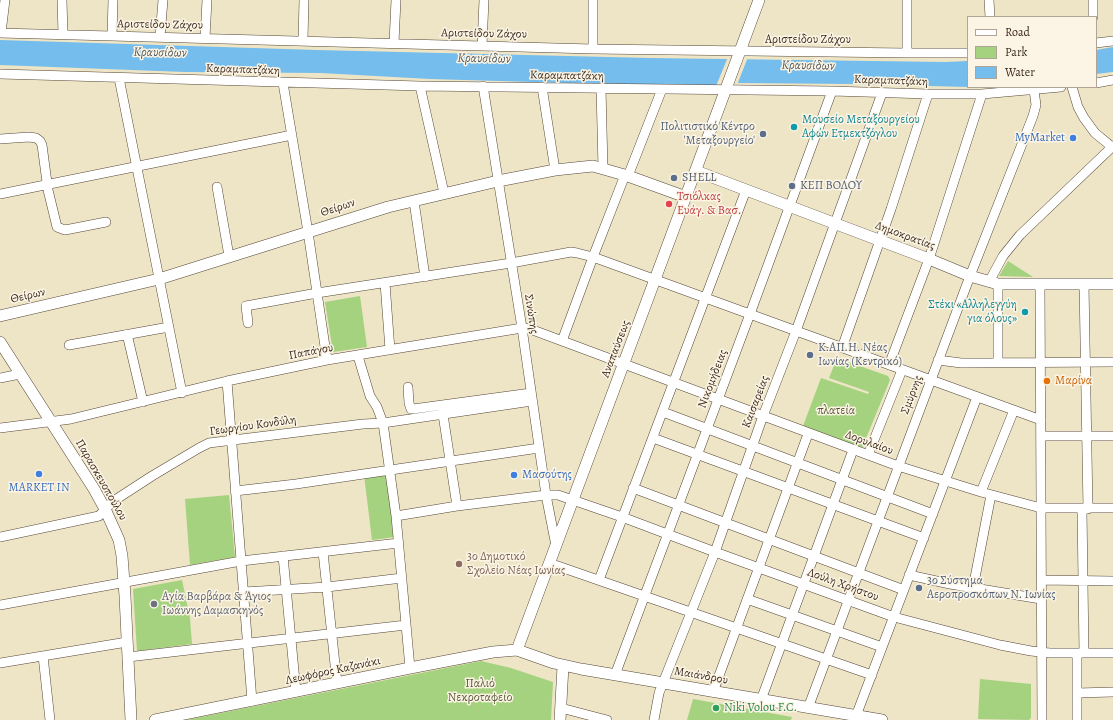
<!DOCTYPE html>
<html>
<head>
<meta charset="utf-8">
<style>
	body { margin:0 }
	#map { position:relative; width:1113px; height:720px; overflow:hidden; background:#eee5c6; font-family:Alegreya,serif }
	canvas { display:block }
	.legend { position:absolute; left:967px; top:16px; width:130px; height:72px; box-sizing:border-box; background:#fcf5e5; border:1px solid #afa495; margin:0; padding:5px 7px; list-style:none; font-size:12px; color:#3b2a1e }
	.legend li { display:flex; align-items:center; gap:8px; height:20px }
	.legend b { width:20px; border:1px solid #afa495 }
</style>
</head>
<body>
<div id="map">
<canvas width="1113" height="720"></canvas>
<ul class="legend">
<li><b style="height:5px;background:#fff"></b>Road</li>
<li><b style="height:11px;background:#a4d27f"></b>Park</li>
<li><b style="height:11px;background:#74bdec"></b>Water</li>
</ul>
</div>
<script>
const context = document.querySelector('canvas').getContext('2d');
context.lineJoin = 'round';
function fill(path, color) {
  context.fillStyle = color;
  context.fill(path, 'evenodd');
}
function poly(rows) {
  const path = new Path2D();
  for (const r of rows) {
    path.moveTo(r[0], r[1]);
    for (let i = 2; i < r.length; i += 2) path.lineTo(r[i], r[i + 1]);
  }
  return path;
}
function trace(path, color, width, dash) {
  context.strokeStyle = color;
  context.lineWidth = width;
  context.lineCap = dash ? 'butt' : 'round';
  context.setLineDash(dash || []);
  context.stroke(path);
}
function drawText(font, color, halo, rows, align = 'center') {
  context.font = font + ' Alegreya,serif';
  context.lineWidth = 3;
  context.setLineDash([]);
  context.textBaseline = 'middle';
  context.strokeStyle = halo;
  context.fillStyle = color;
  for (const [text, x, y, turn = 0] of rows) {
    context.save();
    context.translate(x, y);
    context.rotate((+turn || 0) * Math.PI / 180);
    context.textAlign = isNaN(turn) ? turn : align;
    if (halo) context.strokeText(text, 0, 0);
    context.fillText(text, 0, 0);
    context.restore();
  }
}
const green = poly([
	[1008,261,1033,277,999,276],
	[360,296,367,347,333,352,325,302],
	[837,358,888,376,890,380,862,448,803,426,821,378,868,394,869,392,829,378],
	[388,472,395,537,372,540,364,475],
	[229,495,235,557,190,565,185,499],
	[182,580,190,618,192,644,137,651,133,589],
	[481,661,511,668,553,682,551,720,186,720],
	[980,679,1031,684,1031,718,1029,720,978,719],
	[693,699,792,717,791,720,687,720]
]);
const water = poly([
	[0,40,317,50,650,58,946,62,968,61,968,87,971,87,968,87,852,84,738,83,705,86,567,83,430,79,321,73,185,72,0,65],
	[1113,47,1113,72,1096,74,1096,50]
]);
const pier = poly([
	[728,57,748,57,737,85,716,86]
]);
const minor = poly([
	[62,0,63,34],
	[989,0,990,17],
	[1093,17,1093,0],
	[0,33,593,49,907,53,968,53],
	[1,33,5,0],
	[112,36,113,0],
	[160,37,163,0],
	[205,38,207,0],
	[303,40,304,0],
	[394,43,396,0],
	[1096,43,1113,41],
	[482,46,484,0],
	[593,49,593,0],
	[907,53,907,0],
	[0,74,420,86,832,91,928,94,982,94,1061,87],
	[119,78,182,393],
	[283,83,308,232,327,360],
	[1096,83,1113,80],
	[420,86,444,193],
	[483,86,522,328,546,495,556,546],
	[542,87,555,170],
	[1072,87,1078,107,1084,118,1095,133,1112,147],
	[601,88,603,168],
	[0,139,29,137,36,138,40,141,42,145,48,190,57,227,65,230,106,222],
	[628,176,662,89],
	[217,187,229,256],
	[0,194,292,135],
	[414,201,425,277],
	[989,282,1003,256,1020,235,1113,146],
	[385,283,390,350],
	[1084,284,1088,509],
	[1040,285,1042,720],
	[248,323,246,306,317,293,511,263,571,252,577,253,593,257,1041,420],
	[127,334,143,402],
	[562,341,593,257,625,175],
	[69,345,169,327],
	[842,348,891,209,928,94],
	[358,356,370,396,377,407,383,423,396,516,410,668],
	[938,360,961,363,1113,362],
	[998,362,998,284],
	[889,365,929,259,982,94],
	[0,378,20,374],
	[227,381,252,701],
	[408,387,409,403,411,409,413,409,531,393],
	[442,408,457,506],
	[663,412,933,514],
	[0,428,71,419,227,381,327,360,522,328,530,329,898,466,981,492,1041,508,1113,508],
	[1041,436,1113,436],
	[653,438,924,538],
	[868,455,902,370],
	[633,488,904,590],
	[235,491,296,484,539,448],
	[981,492,1014,410],
	[1082,509,1084,653],
	[396,516,457,506,546,495,558,495,622,517,715,552,894,617,1000,645,1031,651,1050,653,1113,653],
	[0,537,99,516,112,502,152,476,199,448,209,443,363,424,383,423,532,401],
	[323,552,337,683],
	[283,556,296,692],
	[549,563,872,675],
	[909,575,950,584,1041,599],
	[599,580,746,190],
	[1041,580,1113,581],
	[973,588,991,495],
	[244,592,327,587,402,578],
	[747,599,882,647],
	[0,605,241,561,399,543],
	[1077,653,1077,720],
	[43,656,50,720],
	[128,657,406,625],
	[0,663,127,642],
	[615,675,750,314,832,91],
	[713,692,808,434],
	[1077,693,1113,692],
	[761,700,853,450],
	[561,708,607,720],
	[808,708,970,276,1033,116,1036,105,1034,90],
	[856,716,977,397],
	[654,720,659,693,715,552,763,416,796,331,882,93]
]);
const tertiary = poly([
	[696,171,929,259,970,276,998,284,1113,284],
	[0,316,159,279,388,207,498,181,555,170,593,166,628,176,686,197],
	[0,342,94,489,105,509,119,540,122,556,125,596,131,720],
	[517,650,759,0],
	[155,720,410,668,493,652,517,650,554,663,581,669,882,720],
	[560,720,563,666]
]);
const secondary = poly([
	[865,718,869,720]
]);
const markers = [
	[794,127,4,"#0f9aa8"],
	[763,134,4,"#5c6f8a"],
	[1073,138,4,"#3f7fe0"],
	[674,178,4,"#5c6f8a"],
	[792,186,4,"#5c6f8a"],
	[669,204,4,"#e0444e"],
	[1025,312,4,"#0f9aa8"],
	[810,355,4,"#5c6f8a"],
	[1047,381,4,"#e8710a"],
	[39,474,4,"#3f7fe0"],
	[514,475,4,"#3f7fe0"],
	[459,564,4,"#8d6e63"],
	[919,588,4,"#5c6f8a"],
	[154,604,4,"#6b7280"],
	[716,708,4,"#2e9e5b"]
];
const streetNames = [
	["Αριστείδου Ζάχου",160,25,1],
	["Αριστείδου Ζάχου",484,34,1],
	["Αριστείδου Ζάχου",808,40],
	["Καραμπατζάκη",243,70,2],
	["Καραμπατζάκη",567,76,1],
	["Καραμπατζάκη",891,81,2],
	["Θείρων",338,208,-18],
	["Δημοκρατίας",905,236,20],
	["Θείρων",28,296,-13],
	["Σινώπης",531,314,81],
	["Αναπαύσεως",616,349,-69],
	["Παπάγου",311,352,-11],
	["Νικομήδειας",713,379,-69],
	["Σμύρνης",912,395,-69],
	["Καισαρείας",756,402,-69],
	["Γεωργίου Κονδύλη",253,426,-8],
	["Δορυλαίου",869,443,20],
	["Παρασκευοπούλου",101,480,60],
	["Λούλη Χρήστου",843,585,20],
	["Λεωφόρος Καζανάκι",333,671,-12],
	["Μαιάνδρου",701,676,10]
];
const cultureNames = [
	["Μουσείο Μεταξουργείου",802,120],
	["Αφών Ετμεκτζόγλου",802,134],
	["Στέκι «Αλληλεγγύη",1017,305,"right"],
	["για όλους»",1017,319,"right"]
];
const serviceNames = [
	["Πολιτιστικό Κέντρο",755,127,"right"],
	["'Μεταξουργείο'",755,141,"right"],
	["SHELL",682,178],
	["ΚΕΠ ΒΟΛΟΥ",800,186],
	["Κ.ΑΠ.Η. Νέας",818,348],
	["Ιωνίας (Κεντρικό)",818,362],
	["3ο Σύστημα",927,581],
	["Αεροπροσκόπων Ν. Ιωνίας",927,595]
];
const shopNames = [
	["MyMarket",1065,138],
	["Μασούτης",522,475,"left"],
	["MARKET IN",39,488,"center"]
];
const healthNames = [
	["Τσιόλκας",677,197],
	["Ευάγ. & Βασ.",677,211]
];
const foodNames = [
	["Μαρίνα",1055,381]
];
const parkNames = [
	["πλατεία",836,411],
	["Παλιό",480,684],
	["Νεκροταφείο",480,698]
];
const educationNames = [
	["3ο Δημοτικό",467,557],
	["Σχολείο Νέας Ιωνίας",467,571]
];
const worshipNames = [
	["Αγία Βαρβάρα & Άγιος",162,597],
	["Ιωάννης Δαμασκηνός",162,611]
];
const leisureNames = [
	["Niki Volou F.C.",724,708]
];
const waterNames = [
	["Κραυσίδων",160,53,1],
	["Κραυσίδων",484,59,1],
	["Κραυσίδων",808,66,1]
];
fill(green, '#a4d27f');
fill(water, '#74bdec');
fill(pier, '#eee5c6');
trace(minor, '#564637', 10);
trace(tertiary, '#564637', 12);
trace(secondary, '#564637', 14);
trace(minor, '#fff', 9);
trace(tertiary, '#fff', 11);
trace(secondary, '#fff', 12);
for (const [x, y, r, color] of markers) {
  const dot = new Path2D();
  dot.arc(x, y, r, 0, 2 * Math.PI);
  context.fillStyle = color;
  context.fill(dot);
  trace(dot, '#fcf5e5', 1.5);
}
drawText('12px', '#3b2a1e', '#fcf5e5', streetNames);
drawText('12px', '#0d838f', '#fcf5e5', cultureNames, 'left');
drawText('12px', '#4e5e75', '#fcf5e5', serviceNames, 'left');
drawText('12px', '#366cbe', '#fcf5e5', shopNames, 'right');
drawText('12px', '#be3a42', '#fcf5e5', healthNames, 'left');
drawText('12px', '#c56008', '#fcf5e5', foodNames, 'left');
drawText('12px', '#555436', '#fcf5e5', parkNames);
drawText('12px', '#785e54', '#fcf5e5', educationNames, 'left');
drawText('12px', '#5b616d', '#fcf5e5', worshipNames, 'left');
drawText('12px', '#27864d', '#fcf5e5', leisureNames, 'left');
drawText('italic 13px', '#4c565c', '#fcf5e5', waterNames);
</script>
</body>
</html>
